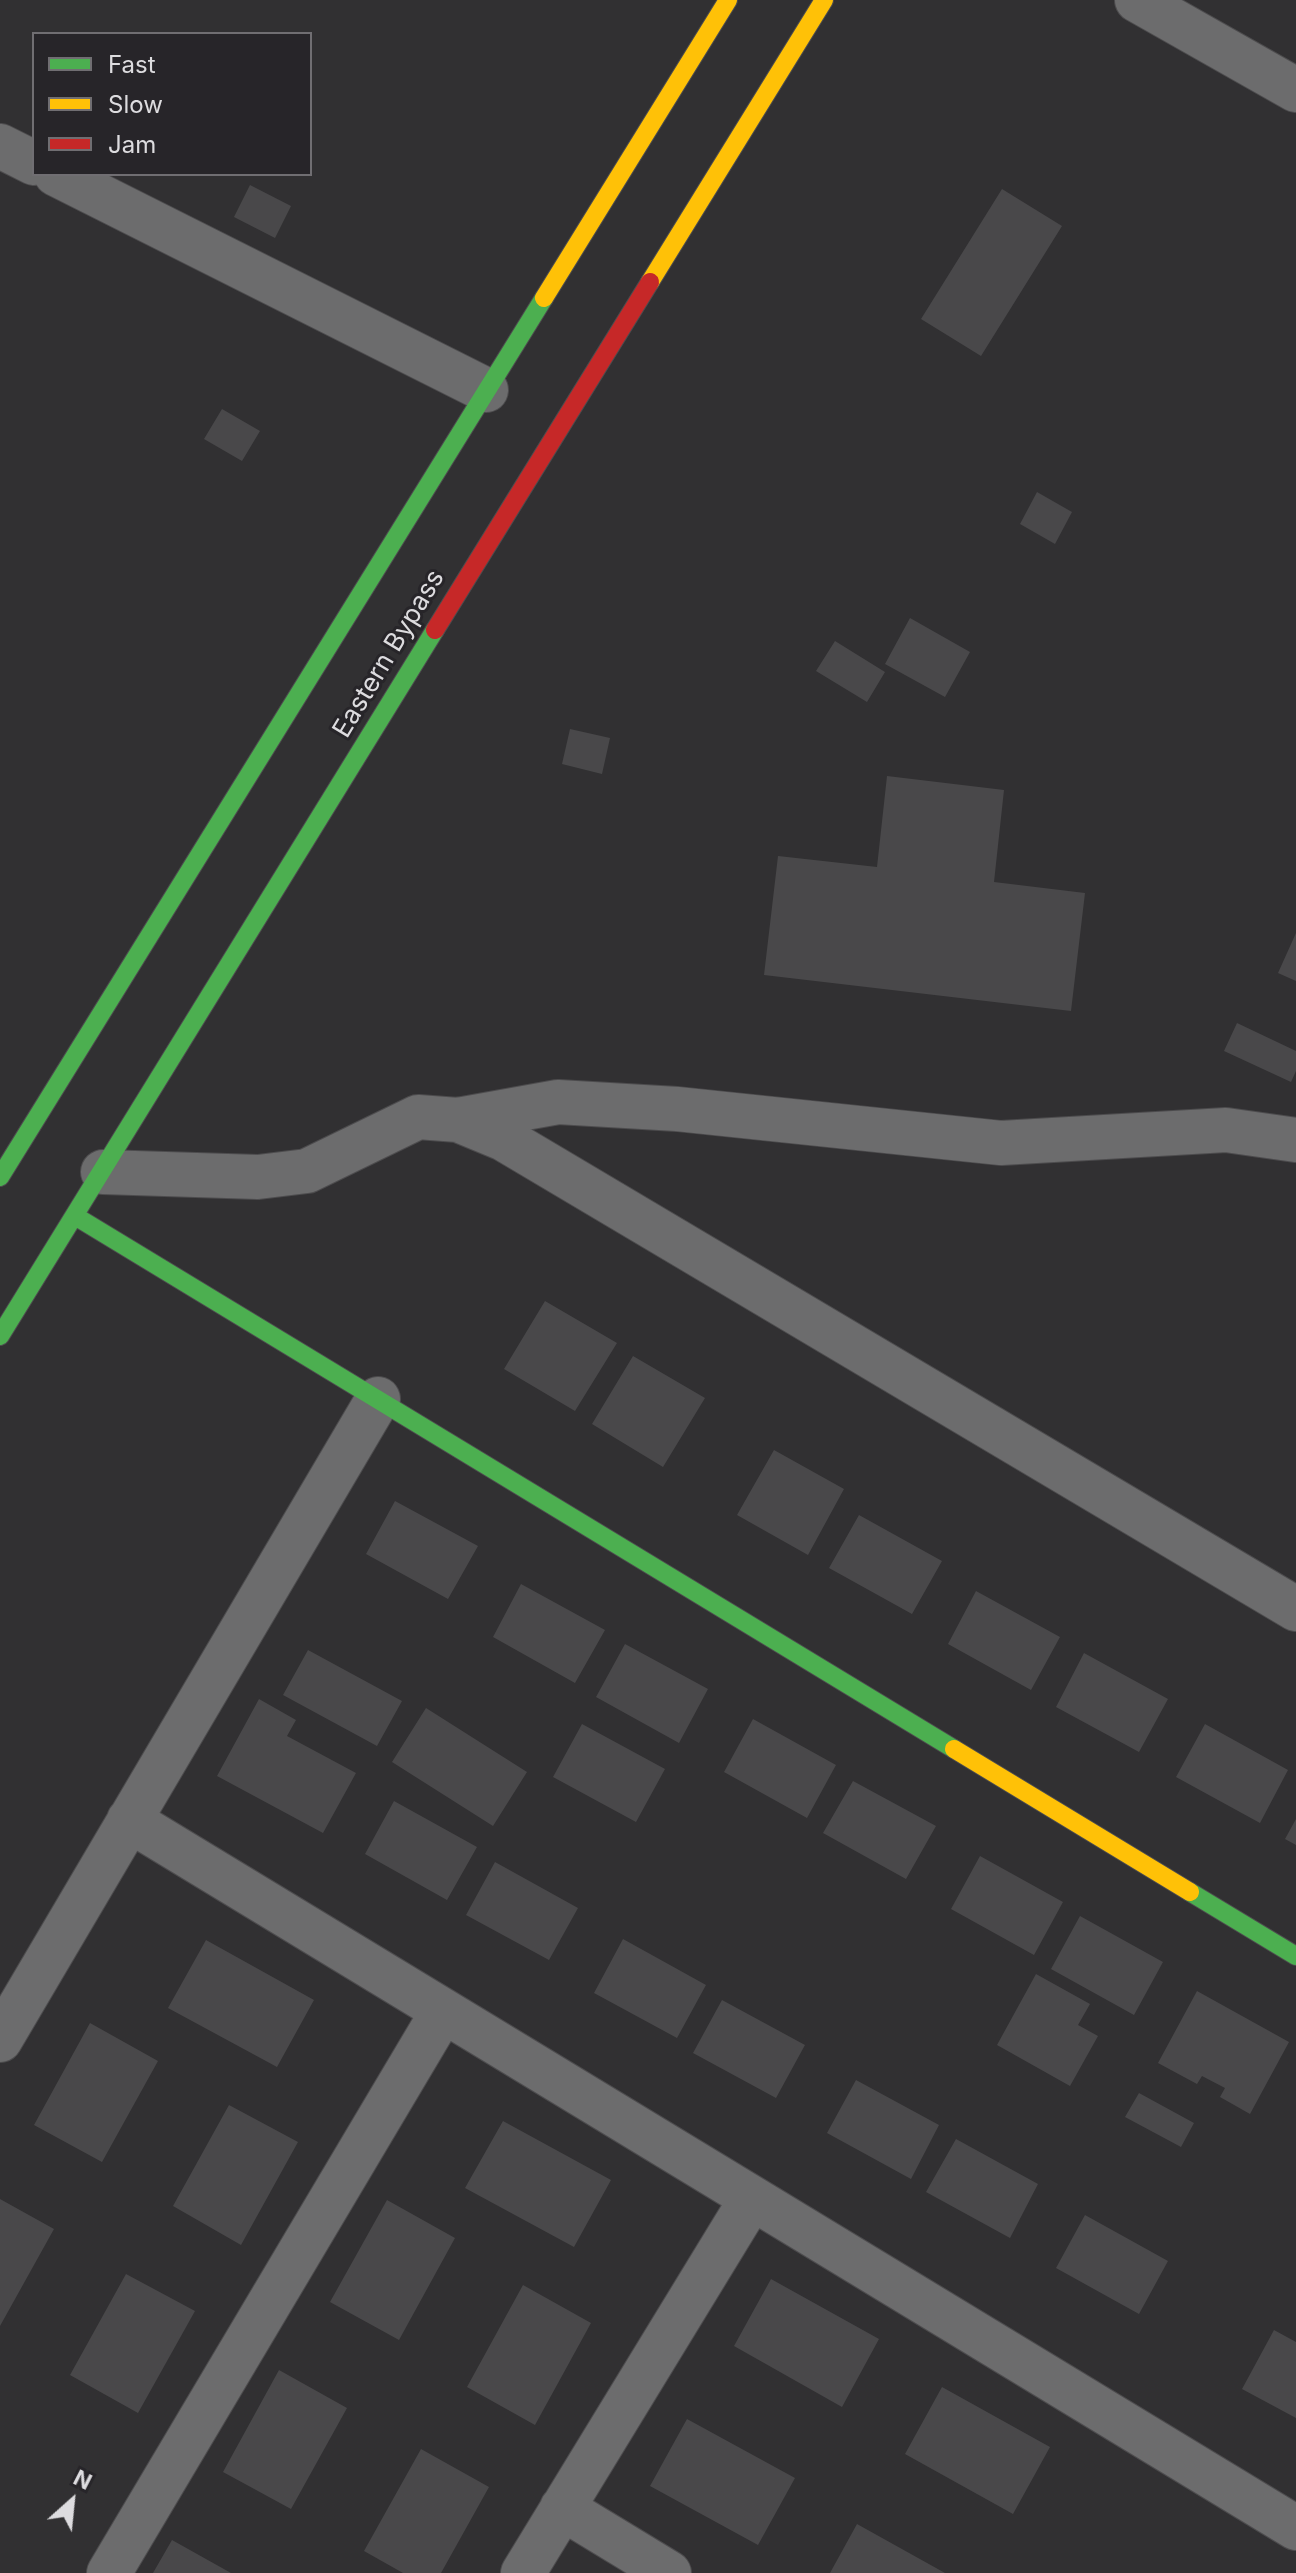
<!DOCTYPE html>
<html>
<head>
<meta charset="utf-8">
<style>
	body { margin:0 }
	#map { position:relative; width:1296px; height:2573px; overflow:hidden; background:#313032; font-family:Inter,sans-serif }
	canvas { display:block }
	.legend { position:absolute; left:32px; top:32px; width:280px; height:144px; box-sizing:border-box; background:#272529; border:2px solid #706e72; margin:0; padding:10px 14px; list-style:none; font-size:24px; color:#dddcdf }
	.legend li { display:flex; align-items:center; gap:16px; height:40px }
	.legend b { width:40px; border:2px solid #706e72 }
	.north { position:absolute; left:32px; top:2461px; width:80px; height:80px; -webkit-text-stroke:6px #272529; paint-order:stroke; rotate:27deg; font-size:22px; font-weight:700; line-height:32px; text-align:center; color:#dddcdf }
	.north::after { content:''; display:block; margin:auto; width:28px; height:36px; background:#dddcdf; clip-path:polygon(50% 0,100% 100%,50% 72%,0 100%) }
</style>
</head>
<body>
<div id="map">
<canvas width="1296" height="2573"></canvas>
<ul class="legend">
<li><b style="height:10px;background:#4caf50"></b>Fast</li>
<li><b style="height:10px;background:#ffc107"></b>Slow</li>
<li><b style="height:10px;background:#c62828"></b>Jam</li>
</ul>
<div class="north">N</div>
</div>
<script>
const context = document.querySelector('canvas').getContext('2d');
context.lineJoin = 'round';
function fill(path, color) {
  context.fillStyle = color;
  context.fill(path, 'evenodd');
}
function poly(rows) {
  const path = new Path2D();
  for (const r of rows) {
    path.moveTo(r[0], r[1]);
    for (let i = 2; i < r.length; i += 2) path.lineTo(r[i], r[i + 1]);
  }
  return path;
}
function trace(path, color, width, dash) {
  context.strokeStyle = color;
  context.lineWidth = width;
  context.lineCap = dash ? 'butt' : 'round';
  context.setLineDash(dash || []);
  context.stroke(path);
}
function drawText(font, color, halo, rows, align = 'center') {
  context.font = font + ' Inter,sans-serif';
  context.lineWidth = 6;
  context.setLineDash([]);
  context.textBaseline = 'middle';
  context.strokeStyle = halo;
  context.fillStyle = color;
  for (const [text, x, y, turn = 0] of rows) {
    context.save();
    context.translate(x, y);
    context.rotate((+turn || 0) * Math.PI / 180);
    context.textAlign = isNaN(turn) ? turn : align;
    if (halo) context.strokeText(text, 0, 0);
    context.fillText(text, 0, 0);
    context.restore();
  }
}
const building = poly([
	[250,185,291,206,275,238,234,217],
	[1002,189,1062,226,981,356,921,319],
	[222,409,260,431,242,461,204,439],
	[1037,492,1072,512,1055,544,1020,524],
	[910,618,970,652,945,697,885,664],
	[835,641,885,672,867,702,816,671],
	[570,729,610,738,602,774,562,764],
	[887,776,1004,790,994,882,1085,893,1071,1011,764,975,778,856,877,867],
	[1296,933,1296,981,1278,973],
	[1237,1023,1296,1051,1296,1071,1291,1082,1224,1051],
	[545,1301,617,1343,575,1411,504,1369],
	[633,1356,705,1398,663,1467,592,1424],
	[774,1450,844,1489,808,1555,737,1515],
	[395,1501,478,1546,448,1599,366,1554],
	[859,1515,942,1561,912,1614,829,1568],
	[521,1584,605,1630,575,1683,493,1637],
	[976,1591,1060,1637,1031,1690,948,1644],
	[625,1644,708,1689,679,1743,596,1697],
	[308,1650,402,1701,377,1746,283,1695],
	[1084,1653,1168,1699,1139,1752,1056,1707],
	[259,1699,296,1720,287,1736,356,1773,323,1833,217,1776],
	[426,1708,527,1772,493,1826,392,1762],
	[753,1719,836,1765,807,1818,724,1772],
	[582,1724,665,1769,636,1822,553,1777],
	[1205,1724,1288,1770,1260,1823,1176,1777],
	[853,1781,936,1826,906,1879,823,1833],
	[394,1801,477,1847,447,1900,365,1854],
	[1296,1819,1296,1845,1285,1839],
	[980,1856,1063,1902,1034,1955,951,1909],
	[495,1862,578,1908,549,1960,466,1915],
	[1080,1916,1163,1962,1134,2015,1051,1969],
	[623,1939,706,1985,677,2038,594,1993],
	[206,1940,314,2000,277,2067,168,2008],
	[1036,1974,1090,2004,1078,2025,1098,2036,1070,2086,997,2045],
	[1197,1991,1289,2042,1250,2114,1220,2097,1225,2088,1202,2076,1197,2084,1158,2063],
	[722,2000,805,2045,776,2098,693,2053],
	[90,2023,158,2061,102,2162,34,2125],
	[856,2080,939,2125,911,2179,827,2133],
	[1139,2093,1194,2123,1181,2147,1125,2117],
	[229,2105,298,2142,241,2245,173,2206],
	[503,2121,611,2180,574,2247,465,2188],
	[956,2139,1038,2184,1010,2238,926,2192],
	[0,2199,54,2229,0,2326],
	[387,2200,455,2238,399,2340,330,2302],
	[1085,2215,1168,2261,1139,2314,1056,2268],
	[126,2274,195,2311,138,2413,70,2375],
	[771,2279,879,2339,842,2407,734,2346],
	[523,2285,591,2323,535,2425,467,2387],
	[1274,2330,1296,2342,1296,2418,1242,2389],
	[279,2370,347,2408,291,2509,223,2472],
	[942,2387,1050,2447,1013,2514,905,2454],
	[687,2419,795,2478,758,2545,650,2486],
	[421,2449,489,2487,441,2573,403,2573,364,2551],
	[857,2524,945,2573,830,2573],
	[172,2540,231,2573,153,2573]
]);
const street = poly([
	[1137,0,1296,90],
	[0,146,34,163],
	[56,174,486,390],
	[458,1120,558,1102,677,1109,1001,1143,1226,1130,1296,1140],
	[103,1172,258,1177,307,1171,418,1117,458,1120,504,1139,1296,1609],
	[129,1820,1296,2528],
	[0,2040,378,1399],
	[562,2508,669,2573],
	[109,2573,443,2011],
	[523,2573,752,2198]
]);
const fast = poly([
	[0,1177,544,298],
	[75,1216,954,1749],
	[0,1336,435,630],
	[1190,1892,1296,1956]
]);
const slow = poly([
	[650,282,824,0],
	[544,298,728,0],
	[954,1749,1190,1892]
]);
const jam = poly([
	[435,630,650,282]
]);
const streetNames = [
	["Eastern Bypass",389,654,-59]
];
fill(building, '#49484a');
trace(street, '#4d4c4e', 46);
trace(fast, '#4d4c4e', 20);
trace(slow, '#4d4c4e', 20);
trace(jam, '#4d4c4e', 20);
trace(street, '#6c6c6d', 44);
trace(fast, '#4caf50', 18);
trace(slow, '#ffc107', 18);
trace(jam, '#c62828', 18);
drawText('26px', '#dddcdf', '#272529', streetNames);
</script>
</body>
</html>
